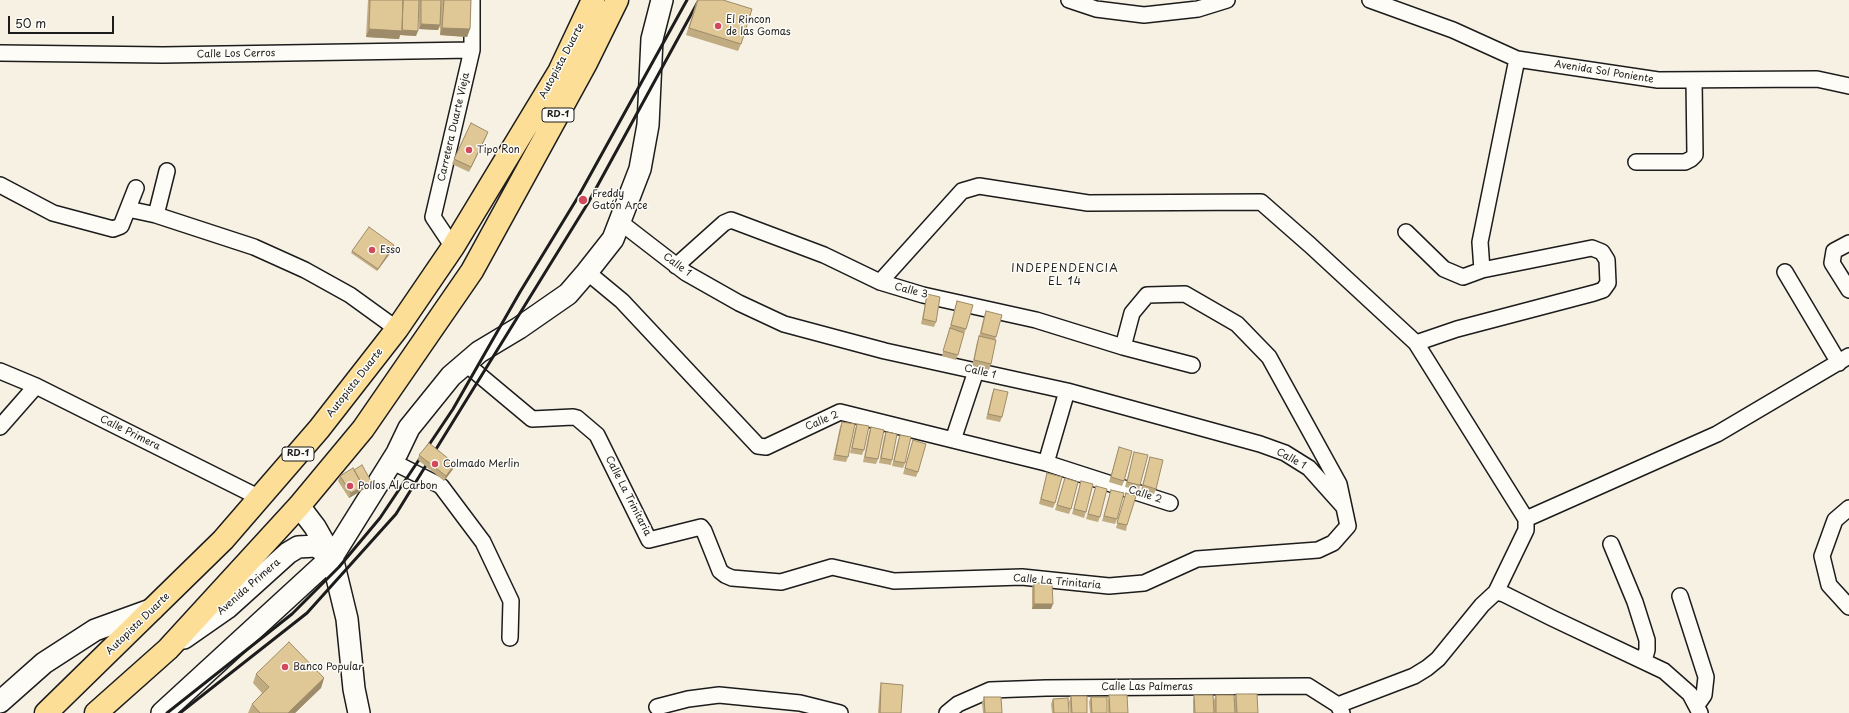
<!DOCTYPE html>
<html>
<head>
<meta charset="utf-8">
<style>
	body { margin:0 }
	#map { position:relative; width:1849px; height:713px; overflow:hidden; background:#f7f1e4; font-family:"Playpen Sans",sans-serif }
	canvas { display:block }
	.scale { position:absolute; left:8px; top:16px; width:106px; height:18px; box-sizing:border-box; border:2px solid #1c1c1c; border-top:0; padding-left:5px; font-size:12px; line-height:14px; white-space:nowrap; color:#1c1c1c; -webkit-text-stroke:3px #fdfcf7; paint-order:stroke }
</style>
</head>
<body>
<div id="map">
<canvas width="1849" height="713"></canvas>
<div class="scale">50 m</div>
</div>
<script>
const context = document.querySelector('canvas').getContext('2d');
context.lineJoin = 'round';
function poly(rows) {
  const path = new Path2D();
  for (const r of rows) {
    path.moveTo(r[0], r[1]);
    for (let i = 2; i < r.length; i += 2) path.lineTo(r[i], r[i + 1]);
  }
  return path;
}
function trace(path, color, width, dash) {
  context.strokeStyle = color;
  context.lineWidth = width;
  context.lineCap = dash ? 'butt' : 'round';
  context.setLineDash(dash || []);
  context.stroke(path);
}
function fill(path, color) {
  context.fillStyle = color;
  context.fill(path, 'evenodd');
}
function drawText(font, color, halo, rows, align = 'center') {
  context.font = font + ' "Playpen Sans",sans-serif';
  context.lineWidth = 3;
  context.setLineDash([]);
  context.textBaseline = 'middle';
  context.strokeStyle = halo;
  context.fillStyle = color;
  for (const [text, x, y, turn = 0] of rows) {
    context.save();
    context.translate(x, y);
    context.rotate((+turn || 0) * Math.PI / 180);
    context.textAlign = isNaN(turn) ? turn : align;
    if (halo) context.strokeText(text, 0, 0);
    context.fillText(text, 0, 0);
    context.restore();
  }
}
const street = poly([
	[1069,0,1096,9,1144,15,1198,9,1227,0],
	[1370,0,1453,30,1517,59,1658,80,1817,79,1849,86],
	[0,53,163,55,472,50],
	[1636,162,1685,162,1691,159,1695,155,1694,80],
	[167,171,156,215,254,247,305,270,350,295,397,329],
	[0,185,53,213,113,229,121,226,136,188],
	[128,209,156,215],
	[620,222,686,273,739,303,784,324,885,351,1067,391,1260,444,1285,453,1309,468,1343,506],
	[1849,243,1834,251,1832,263,1849,290],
	[453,247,433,217,472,50,472,0],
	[676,266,724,223,731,220,824,255,880,282,923,295,1036,320,1123,347,1192,365],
	[1482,270,1480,242,1517,59],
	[587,272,622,301,758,446,766,447,840,412,1046,463,1170,503],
	[1785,272,1839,363],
	[880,282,962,191,979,186,1088,203,1261,202,1310,245,1416,343,1457,329,1594,293,1603,290,1608,283,1607,260,1602,252,1592,248,1482,270,1463,277,1444,269,1406,232],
	[1416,343,1526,519,1526,530,1496,592],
	[465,363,532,419,573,417,577,418,597,435,649,540,701,527,704,531,720,571,725,575,732,578,781,582,832,567,894,581,1022,577,1109,586,1144,583,1197,559,1318,550,1333,543,1348,526,1339,484,1269,357,1237,324,1185,294,1147,295,1132,313,1123,347],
	[0,371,36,386,260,498],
	[0,427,36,386],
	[953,440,976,371],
	[391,461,441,486,483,542,511,601,510,638],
	[1046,463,1067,391],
	[1849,508,1835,520,1822,556,1829,585,1849,607],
	[1526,519,1717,434,1849,356],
	[1611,544,1635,602,1647,640,1647,650,1644,660],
	[1680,596,1706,677,1704,695,1697,705],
	[1338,705,1414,676,1427,668,1438,659,1482,605,1496,592,1504,594,1552,618,1664,671,1690,694,1700,713],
	[657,707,688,699,719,695,800,703,840,713],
	[947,713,958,704,990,690,1046,688,1308,686,1338,705,1342,713]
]);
const secondary = poly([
	[299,506,315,527,332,557,347,619,354,689,359,713],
	[184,638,227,608,288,553,298,547,316,546,332,557],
	[0,702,44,663,95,630,153,609],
	[162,713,332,557,397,453,409,428,451,376,479,352,519,328,568,294,587,272,613,239,640,169,648,125,652,39,662,0]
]);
const highway = poly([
	[46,713,223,540,319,429,397,329,453,247,559,72,593,0],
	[96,713,168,649,299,506,363,429,472,271,586,63,617,0]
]);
const rail = poly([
	[167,713,292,614,339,567,380,518,453,409,520,292,578,197,687,0],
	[180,713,307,613,396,514,588,203,699,0]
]);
const wall = poly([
	[368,0,419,0,416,36,400,35,399,39,366,37],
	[419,0,441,0,441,16,441,0,471,0,470,29,467,37,440,35,440,26,438,30,419,29],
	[697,0,723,0,741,44,738,51,686,35],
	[486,137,469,172,452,164,454,159],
	[394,248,377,271,351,253,352,251],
	[927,294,936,322,934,327,921,324],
	[957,301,966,329,964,334,956,360,942,356],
	[986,311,996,337,995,340,991,364,989,370,972,366,977,342,979,337,984,316],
	[994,389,1002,417,1000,422,986,419,992,394],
	[842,422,848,457,846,462,833,460,840,427],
	[857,424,864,450,862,455,850,453,855,429],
	[871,427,878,459,876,464,863,462,869,432],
	[886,432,892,460,891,465,879,463,884,437],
	[900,435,905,463,903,468,892,466,898,440],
	[913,440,918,472,916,477,903,474],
	[1119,447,1124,481,1122,486,1109,482],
	[1134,452,1140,485,1139,490,1125,487],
	[419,455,455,464,453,469,444,481,418,460],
	[1150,457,1156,489,1154,494,1141,490],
	[354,470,371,485,349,498,338,481,340,476],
	[1047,473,1055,503,1053,508,1039,504],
	[1065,478,1071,509,1069,514,1055,510],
	[1081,481,1086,512,1084,518,1072,514],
	[1096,486,1100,517,1098,522,1086,519],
	[1111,490,1117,519,1115,524,1102,521],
	[1126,493,1127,525,1126,531,1116,528],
	[1034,583,1051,609,1032,609,1032,588],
	[256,674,324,678,321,688,295,713,248,713,252,704,262,693,253,683],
	[881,683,901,713,878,713,880,688],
	[1236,694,1258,713,1235,713,1234,699],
	[1109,695,1128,713,1108,713,1108,701],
	[1194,695,1214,713,1193,713,1193,700],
	[1216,695,1235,713,1214,713,1214,700],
	[1071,696,1087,713,1070,713,1069,702],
	[984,697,1002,713,983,713,982,702],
	[1091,697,1107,713,1090,713,1089,702],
	[1053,699,1069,713,1052,713,1051,704]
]);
const shadedWall = poly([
	[421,24,440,25,438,30,419,29],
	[442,28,470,29,467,37,440,35],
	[369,29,402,30,418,31,416,36,400,35,399,39,366,37],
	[488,132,486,137,469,172,471,167],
	[394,245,394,248,377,271,378,269],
	[455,464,453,469,444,481,446,476],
	[372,483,371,485,349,498,351,493,363,486],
	[1034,604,1053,604,1051,609,1032,609],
	[324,678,321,688,295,713,288,713]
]);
const building = poly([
	[370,0,403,0,402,31,369,29,370,0],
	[403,0,419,0,418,31,402,30,403,0],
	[421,0,441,0,440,25,421,24,421,0],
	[444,0,471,0,470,29,442,28,444,0],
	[698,0,723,0,752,9,741,44,689,28,698,0],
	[471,123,488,132,471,167,454,159,471,123],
	[369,227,394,245,378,269,352,251,369,227],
	[927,294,940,297,936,322,923,319,927,294],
	[957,301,973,305,966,329,951,325,957,301],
	[986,311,1002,315,996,337,981,333,986,311],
	[950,328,964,333,958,355,943,351,950,328],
	[979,336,996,340,991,364,974,360,979,336],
	[994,389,1008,392,1002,417,988,414,994,389],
	[842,422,855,424,848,457,835,455,842,422],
	[857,424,869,426,864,450,852,448,857,424],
	[871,427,884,430,878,459,865,457,871,427],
	[886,432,897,434,892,460,881,458,886,432],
	[900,435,911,437,905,463,894,461,900,435],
	[913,440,926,444,918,472,905,468,913,440],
	[429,443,455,464,446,476,419,455,429,443],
	[1119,447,1132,451,1124,481,1111,477,1119,447],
	[1134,452,1148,455,1140,485,1127,482,1134,452],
	[1150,457,1163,460,1156,489,1143,485,1150,457],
	[362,465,372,483,362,488,363,486,354,470,362,465],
	[353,468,363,486,351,493,340,476,353,468],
	[1047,473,1062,477,1055,503,1041,499,1047,473],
	[1065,478,1078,482,1071,509,1057,505,1065,478],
	[1081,481,1093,484,1086,512,1074,509,1081,481],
	[1096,486,1107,489,1100,517,1088,514,1096,486],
	[1111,490,1124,493,1117,519,1104,516,1111,490],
	[1126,493,1136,496,1127,525,1117,523,1126,493],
	[1034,583,1052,583,1053,604,1034,604,1034,583],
	[289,642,324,678,288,713,260,713,252,704,269,687,256,674,289,642],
	[881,683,903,685,901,713,880,713,881,683],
	[1236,694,1257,694,1258,713,1237,713,1236,694],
	[1109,695,1127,695,1128,713,1110,713,1109,695],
	[1194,695,1213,695,1214,713,1195,713,1194,695],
	[1216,695,1234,695,1235,713,1216,713,1216,695],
	[1071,696,1087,696,1087,713,1072,713,1071,696],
	[984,697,1001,697,1002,713,985,713,984,697],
	[1091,697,1107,697,1107,713,1092,713,1091,697],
	[1068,698,1069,713,1054,713,1053,699,1068,698]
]);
const markers = [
	[718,26,4,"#d1495b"],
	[469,150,4,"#d1495b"],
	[583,200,5,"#d1495b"],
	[372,250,4,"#d1495b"],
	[435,464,4,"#d1495b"],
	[350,486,4,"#d1495b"],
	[285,667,4,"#d1495b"]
];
const shields = [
	[558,115,32],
	[298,454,32]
];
const shieldNames = [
	["RD-1",558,115],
	["RD-1",298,454]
];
const poiNames = [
	["El Rincon",726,20],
	["de las Gomas",726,32],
	["Tipo Ron",477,150],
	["Freddy",592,194],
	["Gatón Arce",592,206],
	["Esso",380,250],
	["Colmado Merlin",443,464],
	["Pollos Al Carbon",358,486],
	["Banco Popular",293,667]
];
const streetNames = [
	["Calle Los Cerros",236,54,-1],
	["Autopista Duarte",562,61,-62],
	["Avenida Sol Poniente",1604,72,9],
	["Carretera Duarte Vieja",454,127,-77],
	["Calle 1",677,265,36],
	["Calle 3",911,291,15],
	["Calle 1",980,372,13],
	["Autopista Duarte",355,383,-52],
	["Calle 2",822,421,-23],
	["Calle Primera",130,433,26],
	["Calle 1",1291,459,29],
	["Calle 2",1145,495,18],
	["Calle La Trinitaria",628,496,63],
	["Calle La Trinitaria",1057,582,5],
	["Avenida Primera",249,587,-41],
	["Autopista Duarte",138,624,-44],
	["Calle Las Palmeras",1147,687]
];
const neighbourhoodNames = [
	["INDEPENDENCIA",1065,269],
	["EL 14",1065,282]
];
trace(street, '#1c1c1c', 18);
trace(secondary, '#1c1c1c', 24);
trace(highway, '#1c1c1c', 25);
trace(street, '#fdfcf7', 15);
trace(secondary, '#fdfcf7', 21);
trace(highway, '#fdde96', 22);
trace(rail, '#1c1c1c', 3);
fill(wall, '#c1ab81');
fill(shadedWall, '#9d8b69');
fill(building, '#e0c796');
trace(building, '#9d8b69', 1);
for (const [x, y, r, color] of markers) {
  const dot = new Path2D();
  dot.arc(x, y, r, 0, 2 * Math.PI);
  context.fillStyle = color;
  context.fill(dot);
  trace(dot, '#fdfcf7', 1.5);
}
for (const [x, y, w] of shields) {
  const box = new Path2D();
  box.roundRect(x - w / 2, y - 7, w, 14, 3);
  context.fillStyle = '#fdfcf7';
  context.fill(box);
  trace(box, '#1c1c1c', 1);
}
drawText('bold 9px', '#1c1c1c', null, shieldNames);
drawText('10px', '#1c1c1c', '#fdfcf7', poiNames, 'left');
drawText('10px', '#1c1c1c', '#fdfcf7', streetNames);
context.letterSpacing = '1px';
drawText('11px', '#1c1c1c', '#fdfcf7', neighbourhoodNames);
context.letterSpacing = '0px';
</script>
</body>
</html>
